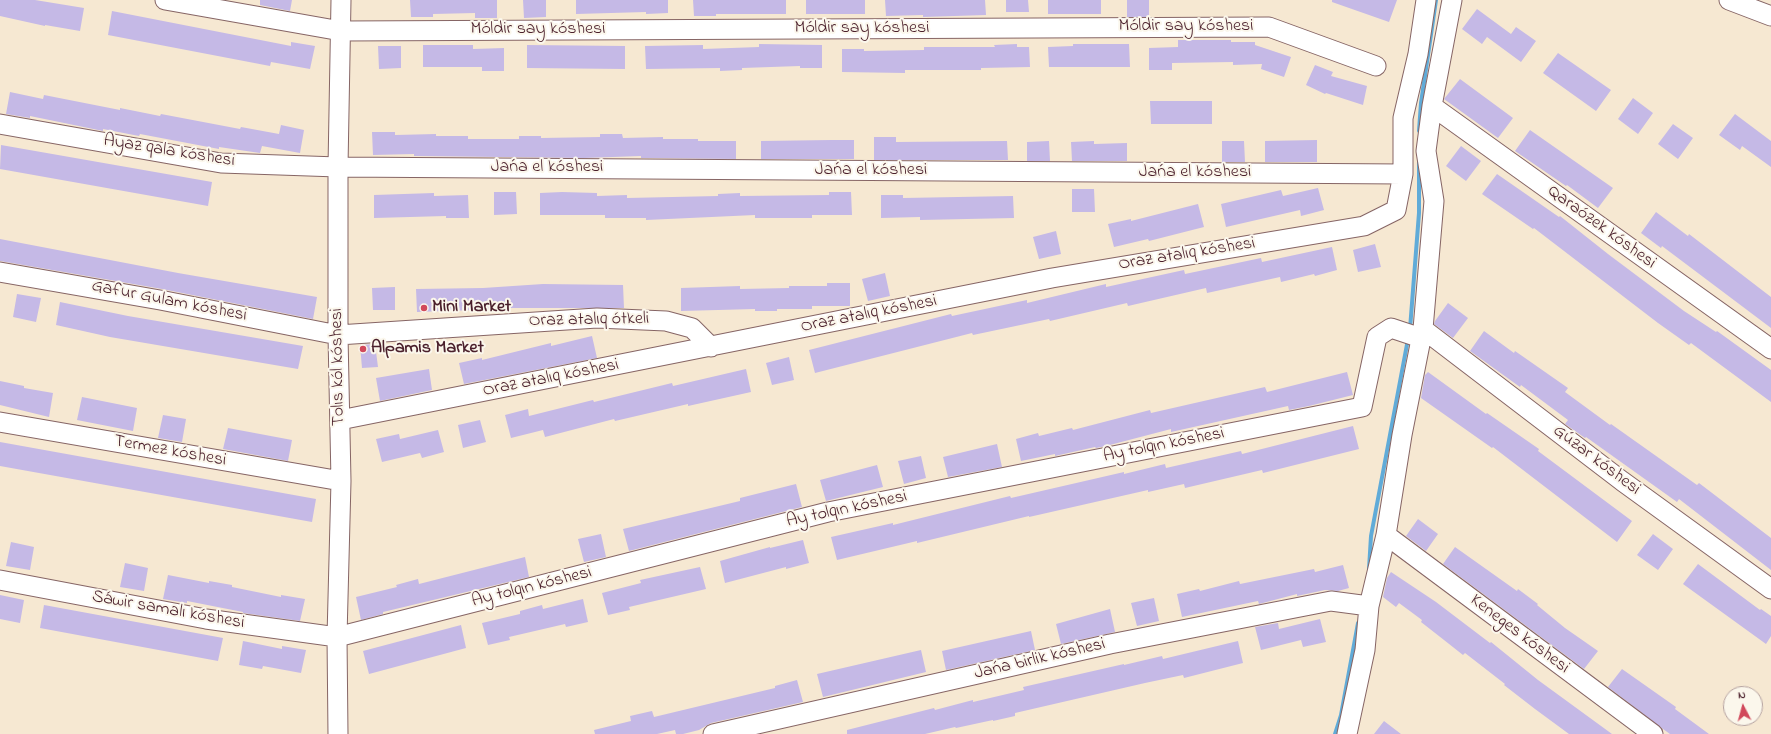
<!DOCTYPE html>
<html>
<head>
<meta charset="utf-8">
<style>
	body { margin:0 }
	#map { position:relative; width:1771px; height:734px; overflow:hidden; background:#f6e8d2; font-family:"Indie Flower",sans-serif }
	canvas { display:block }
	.north { position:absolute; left:1723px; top:686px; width:40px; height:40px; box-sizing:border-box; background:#fbf7ec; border:1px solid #b4a19f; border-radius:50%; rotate:354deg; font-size:11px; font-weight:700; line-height:16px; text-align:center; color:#4a1f2b }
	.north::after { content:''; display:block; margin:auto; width:14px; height:18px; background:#d1495b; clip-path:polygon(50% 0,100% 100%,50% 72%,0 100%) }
</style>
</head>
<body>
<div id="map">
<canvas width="1771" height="734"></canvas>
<div class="north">N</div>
</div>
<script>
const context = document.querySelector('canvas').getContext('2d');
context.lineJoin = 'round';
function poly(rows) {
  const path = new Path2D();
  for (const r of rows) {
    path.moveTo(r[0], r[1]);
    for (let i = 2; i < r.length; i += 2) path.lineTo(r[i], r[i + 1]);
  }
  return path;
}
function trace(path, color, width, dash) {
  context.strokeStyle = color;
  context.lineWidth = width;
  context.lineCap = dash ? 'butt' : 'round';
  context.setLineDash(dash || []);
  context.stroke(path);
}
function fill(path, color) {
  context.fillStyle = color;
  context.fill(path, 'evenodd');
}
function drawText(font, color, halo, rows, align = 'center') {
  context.font = font + ' "Indie Flower",sans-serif';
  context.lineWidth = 4;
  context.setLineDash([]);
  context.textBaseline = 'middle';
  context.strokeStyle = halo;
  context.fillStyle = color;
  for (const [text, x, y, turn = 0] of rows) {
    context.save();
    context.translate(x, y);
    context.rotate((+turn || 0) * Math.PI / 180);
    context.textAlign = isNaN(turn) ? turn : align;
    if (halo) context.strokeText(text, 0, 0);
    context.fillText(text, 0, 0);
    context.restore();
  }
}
const stream = poly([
	[1419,131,1421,103,1436,0],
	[1410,329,1419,213,1419,162],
	[1369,569,1371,536,1408,339],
	[1335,734,1341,715,1358,623]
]);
const building = poly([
	[0,0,35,0,84,8,80,31,45,25,45,26,0,16],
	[260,0,292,0,290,11,260,5],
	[410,0,497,0,497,18,475,18,475,13,433,14,433,17,411,17],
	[523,0,546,0,546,17,524,18],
	[576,0,668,0,668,13,646,14,646,12,576,14],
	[693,0,786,0,786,14,716,14,716,16,694,16],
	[806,0,865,0,865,14,806,14],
	[885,0,985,0,986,15,923,17,923,15,886,16],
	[1006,0,1028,0,1029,12,1006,12],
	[1048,0,1101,0,1101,14,1048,14],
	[1127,0,1149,0,1149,17,1127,17],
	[1332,0,1397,0,1389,22,1332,2],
	[1477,9,1511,34,1516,27,1536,41,1521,62,1487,37,1482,44,1462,29],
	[112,11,291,46,291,42,315,46,310,69,271,62,270,66,108,35],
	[1178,40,1231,40,1231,42,1255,42,1255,45,1291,57,1284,77,1261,69,1262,64,1233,65,1233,62,1172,63,1172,70,1149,70,1149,48,1178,47],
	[759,44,822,45,822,68,800,68,800,66,742,68,742,70,720,71,720,68,646,69,645,46,703,45,703,49,759,47],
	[1017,44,1017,47,1029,47,1030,67,981,68,981,70,905,70,905,73,842,72,842,49,864,49,864,51,924,50,924,47,995,47,994,45],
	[1073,44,1129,44,1130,67,1049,67,1048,47,1073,46],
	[423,45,473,45,473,49,504,48,504,71,482,71,482,67,423,67],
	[527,45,625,46,625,69,527,68],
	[378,46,401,46,401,68,379,69],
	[1558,53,1611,90,1596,111,1543,73],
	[1315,65,1333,72,1331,76,1367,86,1363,105,1326,93,1325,94,1306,85],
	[1460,79,1513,118,1498,138,1444,99],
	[10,92,43,99,44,95,120,110,120,108,160,116,161,114,240,129,241,127,279,134,281,125,304,130,300,153,262,146,260,153,219,147,219,149,140,134,139,136,103,129,103,131,30,116,30,118,6,114],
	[1633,98,1653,113,1638,134,1618,119],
	[1150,101,1212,101,1212,124,1151,124],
	[1735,114,1771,141,1771,167,1742,146,1740,150,1719,135],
	[1673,124,1693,138,1678,159,1658,144],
	[1530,130,1613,188,1598,208,1567,185,1566,186,1515,151],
	[372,132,395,132,395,135,436,134,436,136,468,136,468,139,519,139,519,136,541,136,541,138,600,137,600,134,622,134,623,138,663,137,663,139,698,139,698,141,736,141,736,159,641,158,641,156,584,158,414,156,414,154,373,155],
	[874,137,896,137,896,142,1007,141,1008,160,874,160],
	[831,140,854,140,854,159,761,159,761,141],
	[1317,140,1317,162,1265,162,1265,141],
	[1049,141,1050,161,1027,161,1027,142],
	[1094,141,1094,144,1127,143,1127,161,1072,161,1071,142],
	[1222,141,1244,141,1245,162,1222,162],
	[1,145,212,182,208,206,0,169],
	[1461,146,1481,161,1466,181,1446,166],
	[1497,174,1559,217,1560,216,1608,254,1684,311,1716,332,1717,331,1771,370,1771,402,1691,343,1689,345,1658,323,1534,228,1533,229,1482,194],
	[1318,188,1324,210,1301,216,1300,210,1226,227,1221,204,1281,190,1283,196],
	[1072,189,1094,189,1095,212,1072,212],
	[494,192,516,192,517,214,494,215],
	[562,192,597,193,597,196,627,195,627,198,718,196,718,194,740,193,740,196,829,195,829,192,851,192,852,215,812,215,812,218,755,218,755,215,646,220,646,218,605,218,605,215,540,215,540,193],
	[434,193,434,196,468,195,469,218,446,218,446,216,374,218,374,195],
	[881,195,903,195,903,198,1013,196,1014,218,920,220,920,217,881,218],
	[1198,204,1204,227,1149,241,1148,239,1114,247,1108,224,1131,219,1131,221],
	[1656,212,1688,236,1689,234,1771,297,1771,328,1662,246,1661,248,1641,233],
	[1056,231,1061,254,1039,259,1033,237],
	[0,239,178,273,317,297,313,319,162,289,0,261],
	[1375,244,1381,267,1358,272,1353,250],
	[1332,247,1337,270,1315,276,1314,274,1281,282,1280,277,1207,293,1206,288,1128,306,1127,303,1050,321,1049,319,973,335,972,333,815,373,809,350,951,314,952,316,1027,300,1027,303,1106,284,1106,287,1184,270,1185,274,1261,258,1262,262],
	[885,273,890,296,868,301,862,279],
	[827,283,850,283,850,306,812,306,812,309,777,309,777,311,755,311,755,309,681,311,681,288,740,286,740,289,789,288,789,286,827,286],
	[543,284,623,285,624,308,505,308,505,309,417,312,416,289,483,288],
	[395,287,395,310,373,310,372,288],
	[17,294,41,298,36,322,13,317],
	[60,302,128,316,303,346,298,369,110,337,56,325],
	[1448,303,1468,318,1453,338,1434,324,1435,321],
	[1484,331,1514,353,1515,351,1568,388,1565,392,1610,425,1611,424,1697,485,1699,483,1771,538,1771,570,1679,499,1677,502,1586,437,1585,438,1565,424,1568,420,1521,385,1520,387,1470,351],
	[592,336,597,358,464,384,459,363,482,358,482,360,551,343,551,346],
	[375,344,378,367,362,368,360,345],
	[789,357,794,380,772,385,766,363],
	[429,369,432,390,380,401,376,378],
	[746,369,751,392,688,406,688,404,615,421,614,419,545,437,543,430,511,438,505,415,528,409,529,416,593,400,594,402,672,383,673,386],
	[1347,372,1353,395,1309,406,1289,410,1288,406,1171,432,1171,429,1106,446,1096,448,1095,447,1055,456,1055,454,1021,461,1016,439,1038,433,1039,436,1072,428,1073,430,1150,410,1151,413,1265,387,1267,392],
	[1428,372,1486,414,1487,413,1539,449,1538,451,1632,521,1617,542,1493,447,1492,448,1421,398,1425,375],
	[0,381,24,386,24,388,53,393,49,417,0,405],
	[82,397,137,408,133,431,77,420],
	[163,415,186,419,182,442,158,438],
	[480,420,486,442,463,448,458,425],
	[1353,426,1359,449,1263,473,1262,470,1185,488,1184,484,1148,492,1148,490,1029,517,1029,516,917,543,917,541,837,560,831,537,893,523,893,525,1010,496,1011,498,1124,472,1124,474,1165,464,1166,468,1241,451,1242,454],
	[228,428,292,440,288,461,223,449],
	[438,430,444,452,422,458,420,453,382,462,376,439,399,434,400,439],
	[0,442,316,499,312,522,0,466],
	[997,444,1002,467,948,477,943,457],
	[921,456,926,478,904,484,898,461],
	[877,465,883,487,826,501,820,480],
	[796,484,802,507,629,551,623,529,740,501,740,498],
	[1418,519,1438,534,1426,551,1406,536],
	[601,534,606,557,584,562,578,539],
	[1653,534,1673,549,1658,570,1637,555],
	[803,540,809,563,786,569,786,567,725,583,720,561,770,547,770,548],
	[11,542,34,547,30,570,6,566],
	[1455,547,1517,591,1518,589,1538,604,1537,605,1565,628,1598,651,1584,669,1443,564],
	[525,557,529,577,383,612,383,614,361,620,356,597,397,587,396,585,418,579,419,584],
	[125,563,148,568,144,591,120,587],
	[1698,564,1760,610,1761,609,1771,616,1771,636,1766,644,1683,584],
	[1343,565,1349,588,1338,591,1325,590,1297,596,1297,594,1259,604,1258,601,1182,617,1177,594,1199,589,1200,591,1239,581,1240,584,1314,569,1315,572],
	[700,567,706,589,629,607,630,610,608,615,602,593,641,583,640,580],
	[1391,572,1436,602,1490,643,1491,642,1538,680,1612,734,1569,734,1535,709,1504,685,1505,684,1465,653,1463,655,1444,640,1421,622,1422,620,1399,603,1396,607,1383,597,1387,578],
	[168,575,209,583,209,581,232,585,232,587,281,597,281,595,305,599,300,621,243,613,243,612,187,601,187,603,163,599],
	[0,595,24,600,20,623,0,619],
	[1154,598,1159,621,1137,626,1131,603],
	[583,599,588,622,566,627,565,624,509,637,510,640,488,645,482,623,520,614,520,611,542,605,543,609],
	[44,605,223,638,218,661,40,628],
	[1110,609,1115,632,1061,644,1056,624],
	[1320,619,1326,642,1303,647,1301,640,1261,650,1255,627,1278,623,1279,629],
	[461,625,466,648,369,674,363,651],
	[1031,631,1035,650,946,670,942,651],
	[243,641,282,649,282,646,306,650,301,673,263,666,262,669,239,665],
	[1238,641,1243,663,1184,678,1183,675,1145,683,1015,713,1015,716,993,721,993,720,956,728,955,727,925,734,847,734,847,730,934,708,935,710,973,700,973,702,1024,690,1023,687,1124,664,1124,665,1162,656,1163,659],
	[921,650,926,672,823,697,817,674],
	[1622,669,1676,707,1675,709,1709,734,1670,734,1663,729,1608,687],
	[797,680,803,702,711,723,699,730,683,734,676,734,675,730,657,734,595,734,594,730,631,721,630,716,652,711,654,717,775,688,775,686],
	[1384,721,1401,734,1374,734]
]);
const minor = poly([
	[165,0,341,31,1269,27,1376,66],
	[1729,0,1771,16],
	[1432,106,1771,349],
	[0,124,221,163,338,167,1403,174],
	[0,272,160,300,338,335,597,318,666,321,692,328,711,347],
	[1423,329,1622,481,1771,589],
	[340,420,1052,278,1364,226,1396,210,1403,174,1403,118,1418,54,1426,0],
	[0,422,341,481],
	[1386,535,1653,734],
	[0,580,206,619,337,637,828,512,1362,407,1377,337,1391,328,1421,338],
	[338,734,337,637,341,481,338,335,338,167,341,0],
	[713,734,1110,644,1331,601,1369,606],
	[1347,734,1365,650,1369,606,1386,535,1402,435,1423,329,1434,201,1426,151,1432,106,1452,0]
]);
const markers = [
	[424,308,4,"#d1495b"],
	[363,349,4,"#d1495b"]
];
const streetNames = [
	["Móldir say kóshesi",1186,27],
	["Móldir say kóshesi",862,29],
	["Móldir say kóshesi",538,30],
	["Ayaz qala kóshesi",169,152,9],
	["Jańa el kóshesi",547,168],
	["Jańa el kóshesi",871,171],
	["Jańa el kóshesi",1195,173],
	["Qaraózek kóshesi",1601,228,36],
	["Oraz atalıq kóshesi",1187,255,-9],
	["Gafur Gulam kóshesi",169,302,11],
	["Oraz atalıq kóshesi",869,315,-11],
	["Oraz atalıq ótkeli",589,321,-1],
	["Tolıs kól kóshesi",339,367,-91],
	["Oraz atalıq kóshesi",551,379,-11],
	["Ay tolqın kóshesi",1164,446,-11],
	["Termez kóshesi",170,452,10],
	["Gúzar kóshesi",1596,461,37],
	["Ay tolqın kóshesi",847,510,-12],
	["Ay tolqın kóshesi",532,588,-14],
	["Sáwir samalı kóshesi",168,611,10],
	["Keneges kóshesi",1519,635,37],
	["Jańa birlik kóshesi",1040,660,-13]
];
const poiNames = [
	["Mini Market",432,308],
	["Alpamis Market",371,349]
];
trace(stream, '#60abd8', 4);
fill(building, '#c5b9e6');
trace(minor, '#866565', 21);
trace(minor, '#fff', 19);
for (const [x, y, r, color] of markers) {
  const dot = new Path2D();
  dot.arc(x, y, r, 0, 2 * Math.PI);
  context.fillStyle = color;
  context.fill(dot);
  trace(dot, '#fbf7ec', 1.5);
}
drawText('18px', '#4a1f2b', '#fbf7ec', streetNames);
drawText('bold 18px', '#4a1f2b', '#fbf7ec', poiNames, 'left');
</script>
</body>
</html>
